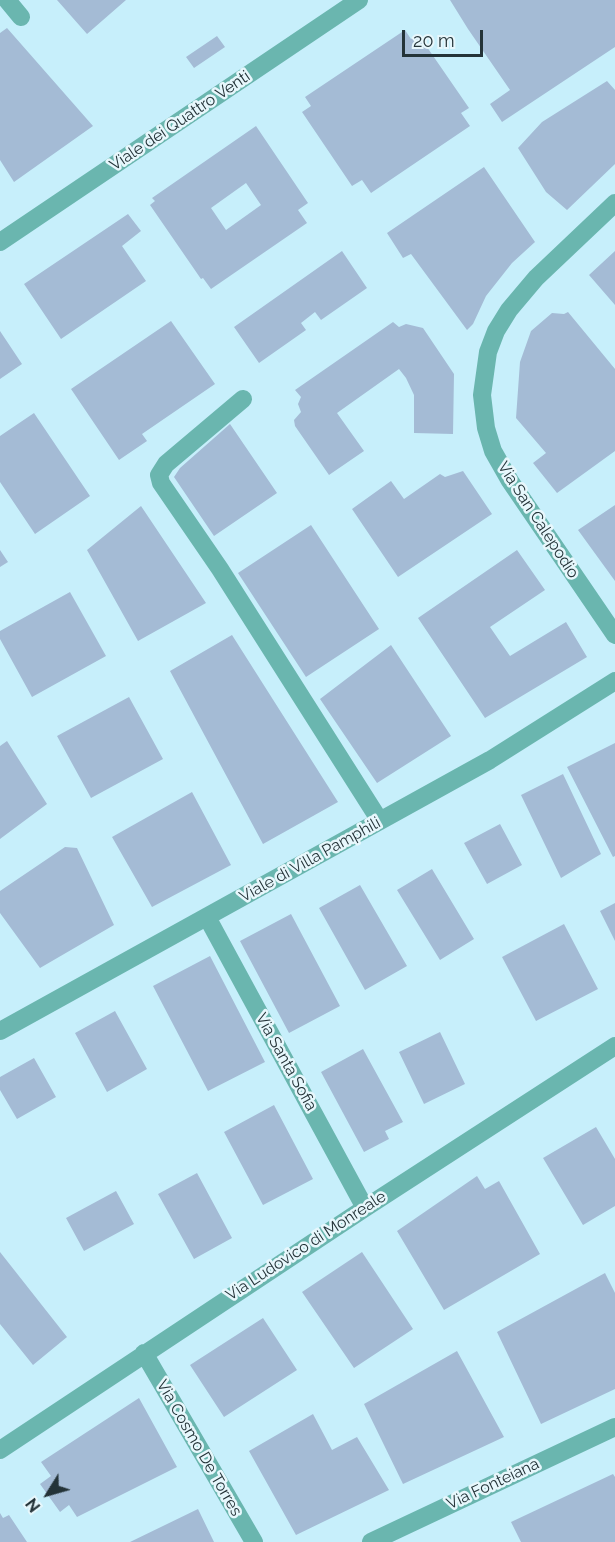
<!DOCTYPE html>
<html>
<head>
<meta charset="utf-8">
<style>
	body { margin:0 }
	#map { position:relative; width:615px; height:1542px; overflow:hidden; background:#c7effb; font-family:Raleway,sans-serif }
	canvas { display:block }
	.north { position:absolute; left:18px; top:1464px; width:60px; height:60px; -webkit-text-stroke:4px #e7f7fc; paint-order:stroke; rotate:233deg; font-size:16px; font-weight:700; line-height:24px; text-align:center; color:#243338 }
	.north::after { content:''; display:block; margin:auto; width:21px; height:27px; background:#243338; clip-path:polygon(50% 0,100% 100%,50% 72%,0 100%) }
	.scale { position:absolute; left:402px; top:30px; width:81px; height:27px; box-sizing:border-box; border:3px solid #243338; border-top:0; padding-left:8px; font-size:18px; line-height:21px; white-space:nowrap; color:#243338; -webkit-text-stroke:4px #e7f7fc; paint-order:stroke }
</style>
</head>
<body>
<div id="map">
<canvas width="615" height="1542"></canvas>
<div class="north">N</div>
<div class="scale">20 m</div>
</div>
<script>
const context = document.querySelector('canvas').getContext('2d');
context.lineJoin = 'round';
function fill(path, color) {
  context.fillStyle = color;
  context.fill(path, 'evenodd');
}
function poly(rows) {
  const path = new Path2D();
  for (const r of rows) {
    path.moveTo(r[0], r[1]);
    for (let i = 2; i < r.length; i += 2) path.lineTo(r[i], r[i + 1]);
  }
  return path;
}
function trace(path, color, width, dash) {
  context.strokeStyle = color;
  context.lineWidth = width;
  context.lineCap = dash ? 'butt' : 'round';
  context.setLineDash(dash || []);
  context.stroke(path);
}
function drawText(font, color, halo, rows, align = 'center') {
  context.font = font + ' Raleway,sans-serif';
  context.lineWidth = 5;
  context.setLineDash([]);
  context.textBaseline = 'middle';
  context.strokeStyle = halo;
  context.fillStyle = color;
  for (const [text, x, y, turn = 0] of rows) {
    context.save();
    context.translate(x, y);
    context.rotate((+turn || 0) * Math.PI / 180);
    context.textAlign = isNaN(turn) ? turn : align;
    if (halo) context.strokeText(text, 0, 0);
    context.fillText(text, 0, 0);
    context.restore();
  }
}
const building = poly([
	[57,0,126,0,87,34],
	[450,0,615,0,615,47,502,122,490,104,510,90,468,29],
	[7,28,93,126,14,182,0,160,0,33],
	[405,30,411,39,418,34,469,108,461,113,470,126,371,193,362,180,352,186,302,112,311,106,305,97],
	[217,36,225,47,194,68,186,57],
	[607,81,615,90,615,164,567,210,546,192,518,148,542,122],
	[256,126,308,203,298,210,307,223,211,289,203,278,201,279,150,205,155,201,152,198],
	[246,183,261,205,226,230,211,208],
	[484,167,535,242,512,263,486,296,473,324,467,330,411,254,403,258,387,233],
	[128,214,141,231,122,246,146,281,61,339,24,284],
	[342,251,367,288,321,320,315,312,301,323,306,330,259,363,234,327],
	[615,251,615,305,589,275],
	[568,312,615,369,615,451,557,493,533,463,546,453,516,418,520,362,531,331,552,313,564,314],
	[171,321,215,384,142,434,147,441,119,460,71,389],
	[393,322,399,327,406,324,423,328,454,374,453,434,414,433,414,395,406,378,399,369,337,413,364,451,329,475,295,426,294,420,301,412,298,404,301,397,295,390],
	[0,331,22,364,0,379],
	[34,413,90,496,35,534,0,482,0,436],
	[230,424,277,493,214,536,174,477,180,468],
	[463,471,492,514,398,577,352,509,391,481,404,499,440,474,445,477],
	[615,505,615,581,578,530],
	[141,506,206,603,138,641,87,550],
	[311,525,379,629,306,677,238,573],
	[0,550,8,562,0,567],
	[517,550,545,590,490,627,510,656,566,622,587,657,485,718,418,618],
	[70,592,106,656,32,697,0,639,0,631],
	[232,635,338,802,263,844,170,671],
	[391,645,451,736,377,783,320,699],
	[129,697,163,759,91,798,57,736],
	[7,741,47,804,0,839,0,746],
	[615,743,615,856,613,857,567,767],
	[563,774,601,854,561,878,521,795],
	[192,792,231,865,152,907,112,837],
	[500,824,522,865,487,884,464,843],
	[65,847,77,848,114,925,40,968,0,913,0,891],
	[432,869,474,939,440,960,397,890],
	[360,885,407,966,365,990,319,908],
	[615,903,615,941,600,911],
	[291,914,340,1006,289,1033,240,941],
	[564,924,598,989,536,1021,502,957],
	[210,956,265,1062,208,1091,153,986],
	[115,1011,147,1069,107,1092,75,1033],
	[440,1032,465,1084,424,1104,399,1052],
	[363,1049,403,1122,385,1131,389,1139,364,1152,321,1072],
	[34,1058,56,1097,17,1119,0,1090,0,1077],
	[274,1105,313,1179,263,1205,224,1132],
	[596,1127,615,1159,615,1206,583,1225,543,1158],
	[197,1173,232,1238,194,1259,158,1194],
	[477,1176,485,1189,499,1181,540,1254,444,1310,397,1231],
	[116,1191,134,1224,84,1251,66,1218],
	[0,1252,67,1337,33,1365,0,1324],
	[362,1252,413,1329,354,1368,302,1292],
	[605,1273,615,1293,615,1389,541,1424,497,1332],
	[263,1318,297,1370,224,1417,190,1365],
	[457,1351,504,1437,403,1484,364,1404],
	[139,1398,177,1467,77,1517,69,1505,60,1512,40,1484,51,1476,41,1462],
	[313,1414,332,1450,357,1437,389,1490,296,1535,249,1451],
	[613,1474,615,1477,615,1542,521,1542,511,1522],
	[198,1509,214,1542,130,1542],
	[0,1513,3,1518,9,1515,27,1542,0,1542]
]);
const minor = poly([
	[7,0,21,17],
	[615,203,536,278,509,310,496,331,488,352,482,395,486,428,493,451,510,481,615,635],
	[0,242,359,0],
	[243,399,166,464,159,475,161,483,220,569,380,821],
	[207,917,365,1208],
	[0,1031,490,760,615,681],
	[144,1353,254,1542],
	[0,1450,365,1208,615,1046],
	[371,1542,615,1427]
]);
const streetNames = [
	["Viale dei Quattro Venti",180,121,-34],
	["Via San Calepodio",538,520,57],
	["Viale di Villa Pamphili",310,860,-29],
	["Via Santa Sofia",286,1062,61],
	["Via Ludovico di Monreale",306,1246,-33],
	["Via Cosmo De Torres",199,1448,60],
	["Via Fonteiana",493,1484,-25]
];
fill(building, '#a4bbd5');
trace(minor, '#6ab6af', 18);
drawText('16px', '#243338', '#e7f7fc', streetNames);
</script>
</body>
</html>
